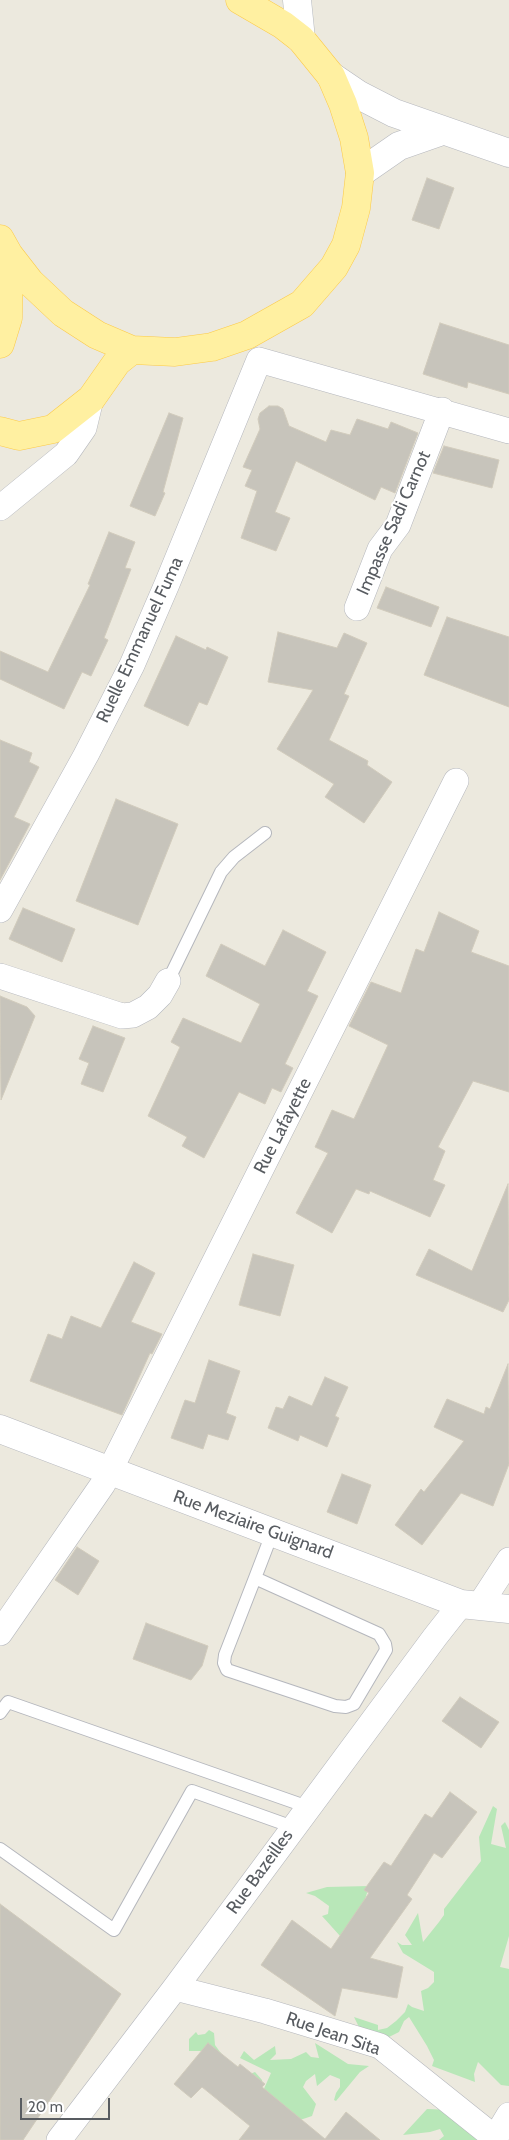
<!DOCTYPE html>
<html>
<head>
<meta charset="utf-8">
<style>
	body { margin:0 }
	#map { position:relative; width:509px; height:2140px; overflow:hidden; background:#ece9de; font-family:Cabin,sans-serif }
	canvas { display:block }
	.scale { position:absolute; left:20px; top:2098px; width:90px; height:22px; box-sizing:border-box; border:2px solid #585c61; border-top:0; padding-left:6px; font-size:15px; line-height:18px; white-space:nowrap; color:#585c61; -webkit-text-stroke:4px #fff; paint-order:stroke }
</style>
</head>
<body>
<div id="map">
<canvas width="509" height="2140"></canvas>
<div class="scale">20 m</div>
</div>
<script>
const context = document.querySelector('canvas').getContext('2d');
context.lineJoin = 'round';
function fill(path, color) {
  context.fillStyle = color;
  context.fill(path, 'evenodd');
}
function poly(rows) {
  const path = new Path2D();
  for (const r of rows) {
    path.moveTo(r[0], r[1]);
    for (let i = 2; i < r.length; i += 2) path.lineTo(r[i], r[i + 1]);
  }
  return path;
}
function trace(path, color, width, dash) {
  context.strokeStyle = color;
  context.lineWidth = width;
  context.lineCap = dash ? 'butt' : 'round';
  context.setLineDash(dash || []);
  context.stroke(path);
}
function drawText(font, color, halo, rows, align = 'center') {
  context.font = font + ' Cabin,sans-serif';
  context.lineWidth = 4;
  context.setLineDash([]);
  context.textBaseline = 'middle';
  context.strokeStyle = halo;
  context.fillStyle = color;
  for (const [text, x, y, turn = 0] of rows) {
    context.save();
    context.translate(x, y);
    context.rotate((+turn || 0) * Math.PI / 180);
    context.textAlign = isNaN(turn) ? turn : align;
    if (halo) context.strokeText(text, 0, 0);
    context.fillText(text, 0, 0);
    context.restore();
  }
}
const green = poly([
	[493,1806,497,1809,491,1844,506,1848,501,1826,505,1822,509,1830,509,1936,500,1967,509,1969,509,2086,501,2085,478,2062,474,2074,475,2082,432,2066,434,2060,427,2046,409,2017,404,2021,399,2032,389,2037,359,2027,354,2017,378,2025,378,2030,387,2028,396,2021,405,2012,408,2004,412,2007,424,2011,421,1991,428,1988,434,1982,434,1972,403,1953,397,1942,402,1945,412,1945,405,1935,418,1913,423,1942,439,1922,444,1915,444,1909,481,1861,479,1837],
	[369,1886,364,1903,350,1947,322,1916,328,1914,329,1906,315,1896,306,1893,327,1887],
	[209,2030,214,2033,215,2045,228,2063,203,2051,189,2051,189,2039,196,2032,198,2035,205,2034],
	[315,2043,348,2064,369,2066,360,2072,336,2101,334,2100,336,2093,340,2087,340,2079,330,2075,317,2086,315,2074,306,2081,303,2087,316,2104,312,2116,291,2123,245,2076,255,2072,262,2080,263,2091,271,2073,240,2058,244,2051,254,2060,275,2046,276,2054,270,2060,291,2059,306,2052,311,2057,319,2058],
	[427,2109,452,2110,479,2140,439,2140,444,2136,440,2129,430,2132,403,2135]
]);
const building = poly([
	[427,178,454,188,439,229,412,220,427,178],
	[440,323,509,345,509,394,468,382,467,388,423,374,440,323],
	[269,406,278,406,283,409,289,426,326,442,331,430,350,435,357,419,388,429,391,422,418,433,395,493,381,487,375,500,296,461,275,512,290,518,276,551,241,538,257,491,245,486,252,470,243,467,260,429,258,419,260,413,269,406],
	[169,413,183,418,163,492,165,493,155,516,130,506,169,413],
	[444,446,499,460,492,488,433,473,444,446],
	[109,532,135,542,125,568,131,569,104,638,108,640,91,676,82,672,64,709,0,679,0,651,48,672,90,585,88,584,109,532],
	[386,587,439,607,431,627,377,608,386,587],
	[447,617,509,637,509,707,424,675,447,617],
	[278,632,337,648,344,633,367,643,344,694,349,696,329,740,368,761,367,765,392,782,364,823,325,797,334,784,277,749,313,690,268,682,278,632],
	[176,636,206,650,207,647,228,657,207,705,199,702,188,726,144,706,176,636],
	[0,740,32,753,29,762,39,767,14,817,30,824,0,880,0,740],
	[116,799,178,824,138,925,76,901,116,799],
	[23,908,75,929,62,962,9,939,23,908],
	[439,912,479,931,471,952,509,966,509,1092,473,1081,438,1147,445,1151,433,1180,445,1185,430,1217,370,1191,369,1194,356,1189,332,1233,296,1213,328,1153,315,1147,332,1110,354,1119,388,1045,349,1026,371,982,401,993,416,949,424,952,439,912],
	[283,930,326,952,307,991,318,996,285,1064,293,1068,281,1092,272,1088,265,1104,239,1092,204,1158,182,1146,187,1137,148,1116,180,1047,171,1042,183,1018,241,1043,260,1004,206,976,221,944,265,966,283,930],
	[0,996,27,1007,35,1016,1,1100,0,996],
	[93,1026,125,1038,103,1092,81,1084,89,1063,79,1059,93,1026],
	[508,1184,509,1300,503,1312,416,1275,429,1249,472,1271,508,1184],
	[253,1254,294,1265,280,1316,239,1305,253,1254],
	[134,1262,155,1273,131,1322,162,1334,152,1354,150,1353,122,1415,30,1381,48,1334,62,1339,71,1316,101,1328,134,1262],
	[209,1360,240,1371,226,1413,236,1417,228,1440,208,1434,203,1449,171,1438,185,1400,195,1403,209,1360],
	[508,1364,509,1464,493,1506,461,1493,422,1545,395,1525,421,1489,424,1492,464,1441,434,1427,447,1399,484,1414,486,1407,490,1409,508,1364],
	[325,1377,348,1387,335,1416,339,1418,327,1447,300,1435,298,1441,268,1428,276,1407,283,1409,289,1396,312,1406,325,1377],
	[342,1474,371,1485,357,1524,327,1512,342,1474],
	[77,1547,99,1561,78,1595,55,1580,77,1547],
	[146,1623,208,1646,202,1666,191,1680,133,1659,146,1623],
	[460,1697,499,1722,481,1748,442,1721,460,1697],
	[450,1792,477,1812,442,1858,434,1853,407,1895,412,1899,370,1958,403,1967,397,1998,342,1988,335,2016,261,1965,292,1920,331,1949,369,1893,364,1890,384,1862,391,1866,425,1814,432,1818,450,1792],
	[0,1904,121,1994,23,2140,0,2140,0,1904],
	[208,2043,238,2067,240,2064,265,2084,262,2087,325,2139,346,2112,380,2140,239,2140,250,2126,202,2087,191,2098,174,2084,208,2043]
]);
const service = poly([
	[168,981,221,872,234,857,265,833],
	[255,1578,379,1634,385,1644,386,1650,354,1704,346,1707,335,1706,227,1670,224,1663,225,1655,255,1578,273,1531],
	[0,1713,8,1702,308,1807],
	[0,1849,114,1930,192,1791,293,1827]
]);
const minor = poly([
	[259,360,509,431],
	[0,508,66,454,84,428,91,399],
	[357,608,380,549,398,525,442,410],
	[0,910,86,755,132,665,167,584,259,360],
	[0,976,122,1016,133,1015,148,1007,160,995,168,981],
	[479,1606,509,1560],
	[0,1633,103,1484,456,781],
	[175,1988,265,2011,380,2046,495,2138],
	[59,2140,175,1988,435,1637,461,1604],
	[494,2140,509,2115]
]);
const tertiary = poly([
	[331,76,359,95,394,113,509,153],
	[360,173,399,146,442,131],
	[0,1429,461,1604,509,1609]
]);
const secondary = poly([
	[297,0,301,39]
]);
const primary = poly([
	[0,239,9,255,30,282,63,313,97,335,132,350,175,352,212,347,247,335,302,304,334,267,346,245,356,208,360,173,354,138,343,104,331,76,301,39,283,25,240,0],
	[0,344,8,318,9,255],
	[0,431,19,436,53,429,91,399,117,362,132,350]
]);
const streetNames = [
	["Impasse Sadi Carnot",394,523,-66],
	["Ruelle Emmanuel Fuma",140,640,-65],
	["Rue Lafayette",283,1126,-63],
	["Rue Meziaire Guignard",253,1525,20],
	["Rue Bazeilles",260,1872,-54],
	["Rue Jean Sita",333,2034,19]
];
fill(green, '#b8e7b8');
fill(building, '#c7c4bb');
trace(building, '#d1cbbc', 1);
trace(service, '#b5b7bd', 14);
trace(minor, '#b5b7bd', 26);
trace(tertiary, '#b5b7bd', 29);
trace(secondary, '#b5b9bf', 29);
trace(primary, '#fcca48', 29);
trace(service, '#fff', 12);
trace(minor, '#fff', 25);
trace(tertiary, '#fff', 28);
trace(secondary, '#fff', 28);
trace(primary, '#fff0a1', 28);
drawText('18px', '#585c61', '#fff', streetNames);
</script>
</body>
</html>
